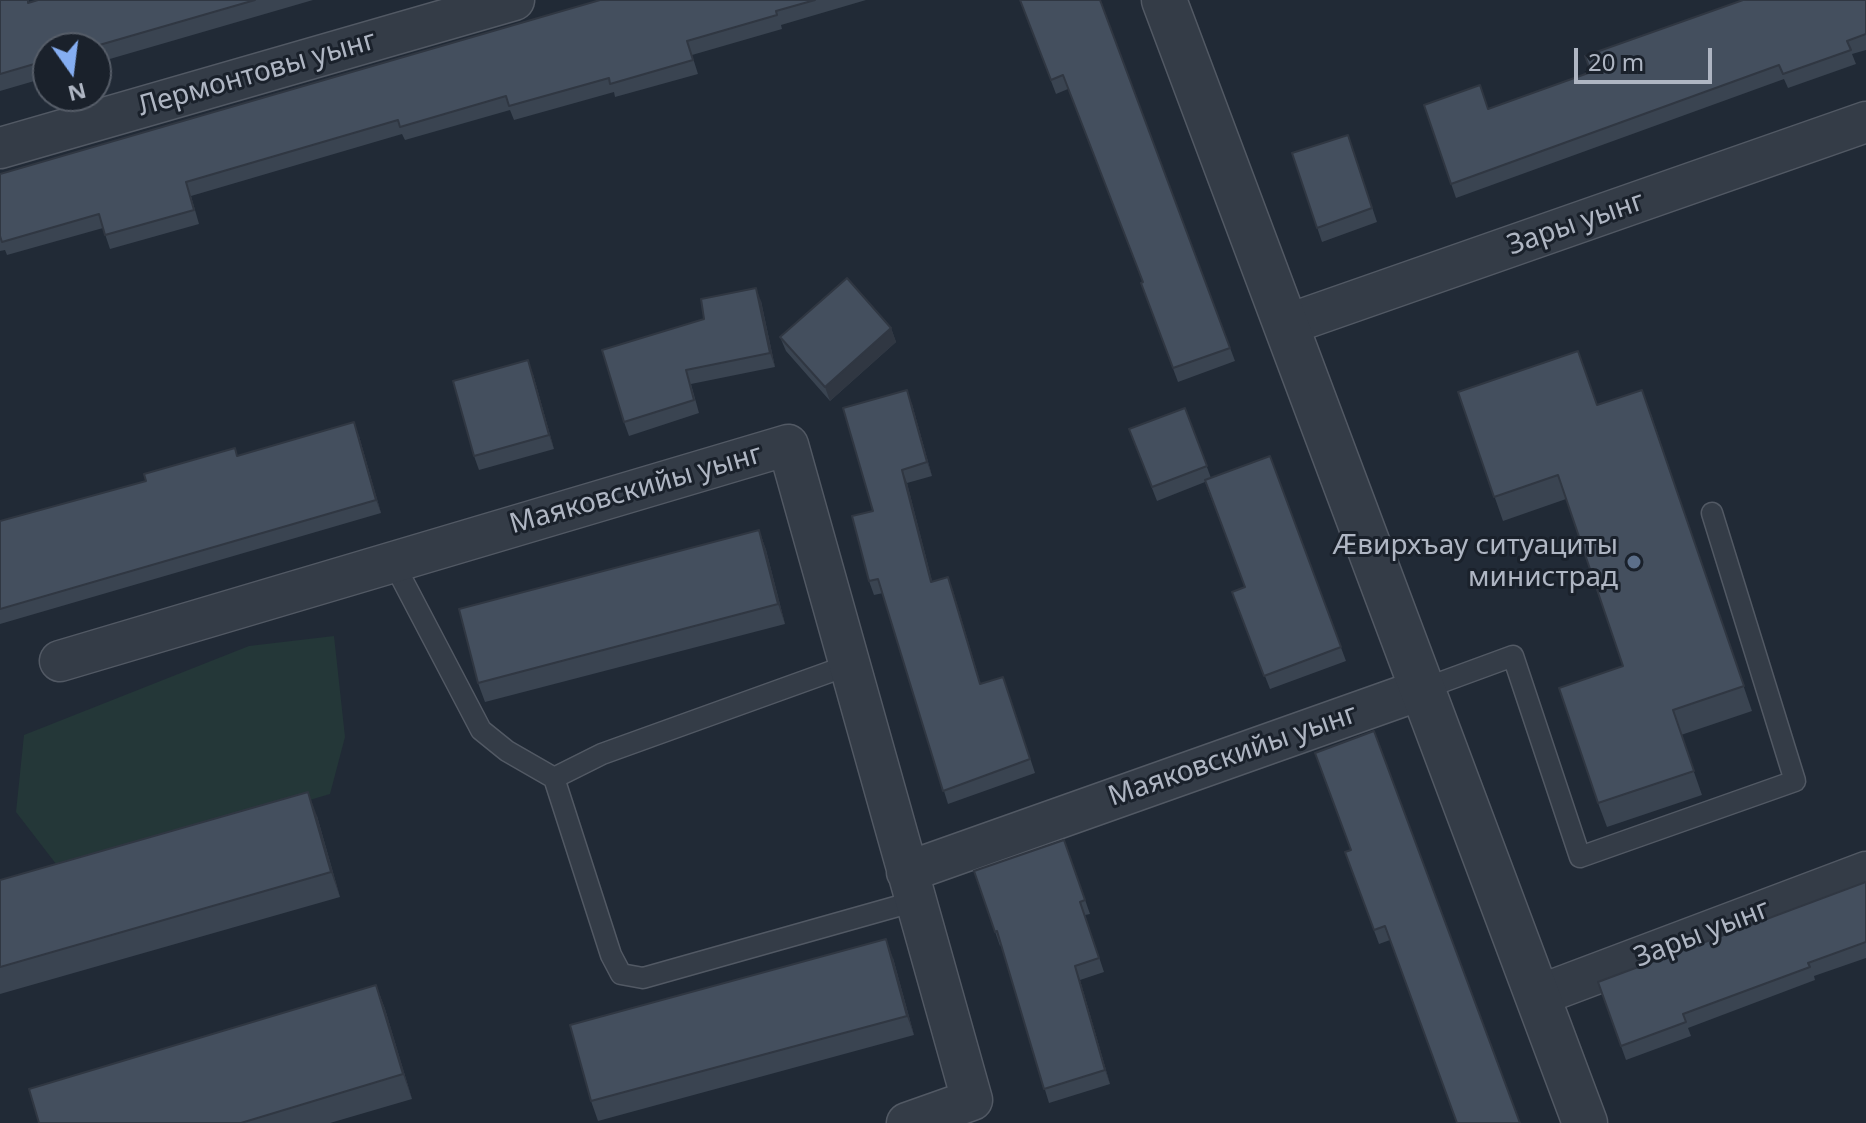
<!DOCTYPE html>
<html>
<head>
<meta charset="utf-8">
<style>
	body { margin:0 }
	#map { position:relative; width:1866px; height:1123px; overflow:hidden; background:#212a36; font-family:"Noto Sans",sans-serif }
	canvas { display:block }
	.north { position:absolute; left:32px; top:32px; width:80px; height:80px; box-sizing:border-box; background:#1a212b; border:2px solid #565d68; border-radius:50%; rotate:166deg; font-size:22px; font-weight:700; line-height:32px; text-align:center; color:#afb6c3 }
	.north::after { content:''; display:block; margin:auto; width:28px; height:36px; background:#85aef2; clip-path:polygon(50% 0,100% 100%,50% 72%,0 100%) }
	.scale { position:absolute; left:1574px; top:48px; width:138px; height:36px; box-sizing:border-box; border:4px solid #afb6c3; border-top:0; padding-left:10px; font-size:24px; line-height:28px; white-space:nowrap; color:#afb6c3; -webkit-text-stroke:6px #1a212b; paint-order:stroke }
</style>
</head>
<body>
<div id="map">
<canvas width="1866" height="1123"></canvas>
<div class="north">N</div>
<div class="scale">20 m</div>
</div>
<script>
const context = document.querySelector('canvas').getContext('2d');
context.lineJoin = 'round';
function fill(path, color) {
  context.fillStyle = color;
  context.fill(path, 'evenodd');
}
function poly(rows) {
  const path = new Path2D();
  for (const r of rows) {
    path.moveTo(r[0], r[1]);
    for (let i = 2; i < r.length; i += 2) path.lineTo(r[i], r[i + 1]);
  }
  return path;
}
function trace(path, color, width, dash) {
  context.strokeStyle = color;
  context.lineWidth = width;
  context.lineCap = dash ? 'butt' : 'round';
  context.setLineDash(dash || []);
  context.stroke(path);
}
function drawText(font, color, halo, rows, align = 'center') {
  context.font = font + ' "Noto Sans",sans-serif';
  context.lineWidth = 6;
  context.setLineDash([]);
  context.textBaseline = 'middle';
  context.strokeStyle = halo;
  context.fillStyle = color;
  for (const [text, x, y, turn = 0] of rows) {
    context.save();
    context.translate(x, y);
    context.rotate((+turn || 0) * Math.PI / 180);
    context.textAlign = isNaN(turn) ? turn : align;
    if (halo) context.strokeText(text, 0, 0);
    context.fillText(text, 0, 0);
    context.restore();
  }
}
const green = poly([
	[334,636,345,737,330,794,63,873,16,812,24,735,249,646]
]);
const service = poly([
	[393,562,481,730,507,751,554,778],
	[849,665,602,754,554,778,611,955,621,974,643,978,916,901],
	[1423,689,1513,656,1580,857,1795,781,1712,513]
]);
const minor = poly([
	[0,148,514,0],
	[1286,325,1866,122],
	[60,661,788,445,972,1100,907,1123],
	[907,872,1423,689],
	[1537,996,1866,872]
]);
const tertiary = poly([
	[1164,0,1585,1123]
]);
const wall = poly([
	[0,0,29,0,29,2,38,0,313,0,96,63,96,48,48,48,48,77,0,91],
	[600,0,866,0,781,25,782,29,692,55,698,74,615,97,614,92,514,120,510,110,405,140,402,134,191,196,199,224,110,249,103,228,7,255,5,250,0,251,0,174],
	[1020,0,1100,0,1235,361,1178,382,1141,283,1143,282,1068,89,1056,94],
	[1866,0,1866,50,1852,54,1856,64,1788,88,1784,79,1456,198,1424,105,1488,109,1591,72],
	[1348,135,1377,222,1322,242,1292,153],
	[761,301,775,367,691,384,699,413,629,436,624,422],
	[891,328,896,342,830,401,786,351,780,337],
	[533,374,554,449,479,470,474,456],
	[1458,392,1597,405,1651,414,1752,711,1681,735,1702,795,1607,827,1598,803,1623,666,1566,499,1503,521],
	[912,404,932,476,907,483,932,581,948,577,980,684,1008,691,1035,773,948,804,883,593,874,595,869,581,873,511],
	[1185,408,1211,478,1270,456,1346,661,1270,689,1232,592,1245,587,1205,482,1157,501,1129,429],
	[359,436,381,513,0,624,0,521,238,456],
	[759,530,766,550,785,624,485,702,478,683],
	[1315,753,1390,940,1379,944,1345,852,1351,850],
	[317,816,340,897,0,994,0,880],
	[1064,840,1090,914,1085,915,1104,972,1080,980,1110,1084,1049,1103,1001,945,1000,946,974,871],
	[1866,882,1866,958,1814,976,1815,980,1688,1028,1691,1036,1626,1060,1598,982],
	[893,958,914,1035,598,1121,591,1101],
	[376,985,385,1009,412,1099,330,1123,39,1123]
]);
const shadedWall = poly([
	[756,288,761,301,775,367,770,353],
	[891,328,896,342,830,401,825,387],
	[528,360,533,374,554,449,549,435],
	[907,390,912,404,932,476,927,462],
	[354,422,359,436,381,513,376,500],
	[902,470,907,483,936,596,931,582],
	[759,530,766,550,785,624,778,604],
	[948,577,953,590,985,698,980,684],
	[308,792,317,816,340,897,331,872],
	[886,939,893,958,914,1035,907,1016],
	[1075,966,1080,980,1110,1084,1105,1070],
	[376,985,385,1009,412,1099,403,1074]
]);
const building = poly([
	[0,0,28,0,28,3,38,0,255,0,89,48,48,48,48,60,0,74,0,0],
	[600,0,815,0,776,11,777,15,687,41,693,60,610,84,609,78,509,106,506,96,400,127,398,120,186,182,194,210,105,235,99,214,2,242,0,236,0,174,600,0],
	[1020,0,1100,0,1230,348,1173,368,1141,283,1143,282,1063,75,1051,80,1020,0],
	[1743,0,1866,0,1866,34,1847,41,1851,50,1783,74,1779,65,1451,184,1424,105,1480,85,1488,109,1591,72,1585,56,1743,0],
	[1348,135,1372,208,1317,228,1292,153,1348,135],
	[847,278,891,328,825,387,780,337,847,278],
	[756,288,770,353,686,370,694,400,624,422,602,350,704,319,701,299,756,288],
	[1578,351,1597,405,1642,390,1744,686,1673,710,1694,771,1598,803,1559,688,1623,666,1558,475,1494,497,1458,392,1578,351],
	[528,360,549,435,474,456,453,381,528,360],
	[907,390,927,462,902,470,931,582,948,577,980,684,1003,677,1030,759,943,791,878,579,869,581,852,516,873,511,843,408,907,390],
	[1185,408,1207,466,1152,487,1129,429,1185,408],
	[354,422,376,500,0,609,0,521,146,481,144,474,235,448,237,456,354,422],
	[1270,456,1341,647,1264,676,1232,592,1245,587,1205,480,1270,456],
	[759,530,778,604,478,683,459,609,759,530],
	[1374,731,1520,1123,1457,1123,1385,926,1374,930,1345,852,1351,850,1315,753,1374,731],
	[308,792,331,872,0,967,0,880,308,792],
	[1064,840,1085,900,1080,902,1099,958,1075,966,1105,1070,1044,1089,997,931,995,932,974,871,1064,840],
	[1866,882,1866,942,1808,963,1810,967,1683,1014,1686,1022,1621,1046,1598,982,1866,882],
	[886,939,907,1016,591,1101,570,1025,886,939],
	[376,985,403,1074,241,1123,39,1123,29,1089,376,985]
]);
const markers = [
	[1634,562,8,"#5c6f8a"]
];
const streetNames = [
	["Лермонтовы уынг",257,74,-16],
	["Зары уынг",1576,224,-19],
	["Маяковскийы уынг",636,490,-16],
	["Маяковскийы уынг",1233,756,-19],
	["Зары уынг",1702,934,-21]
];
const poiNames = [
	["Æвирхъау ситуациты",1618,546],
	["министрад",1618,578]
];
fill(green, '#243738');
trace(service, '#525964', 23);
trace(minor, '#525964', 43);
trace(tertiary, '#525964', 47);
trace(service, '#343c47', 20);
trace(minor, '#343c47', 40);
trace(tertiary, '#343c47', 44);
fill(wall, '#3a4451');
fill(shadedWall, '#303742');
fill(building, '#444f5e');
trace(building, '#303742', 2);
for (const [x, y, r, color] of markers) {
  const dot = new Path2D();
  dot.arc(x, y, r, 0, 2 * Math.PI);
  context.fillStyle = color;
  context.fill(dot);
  trace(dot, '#1a212b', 3);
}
drawText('28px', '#afb6c3', '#1a212b', streetNames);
drawText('28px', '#afb6c3', '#1a212b', poiNames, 'right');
</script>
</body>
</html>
